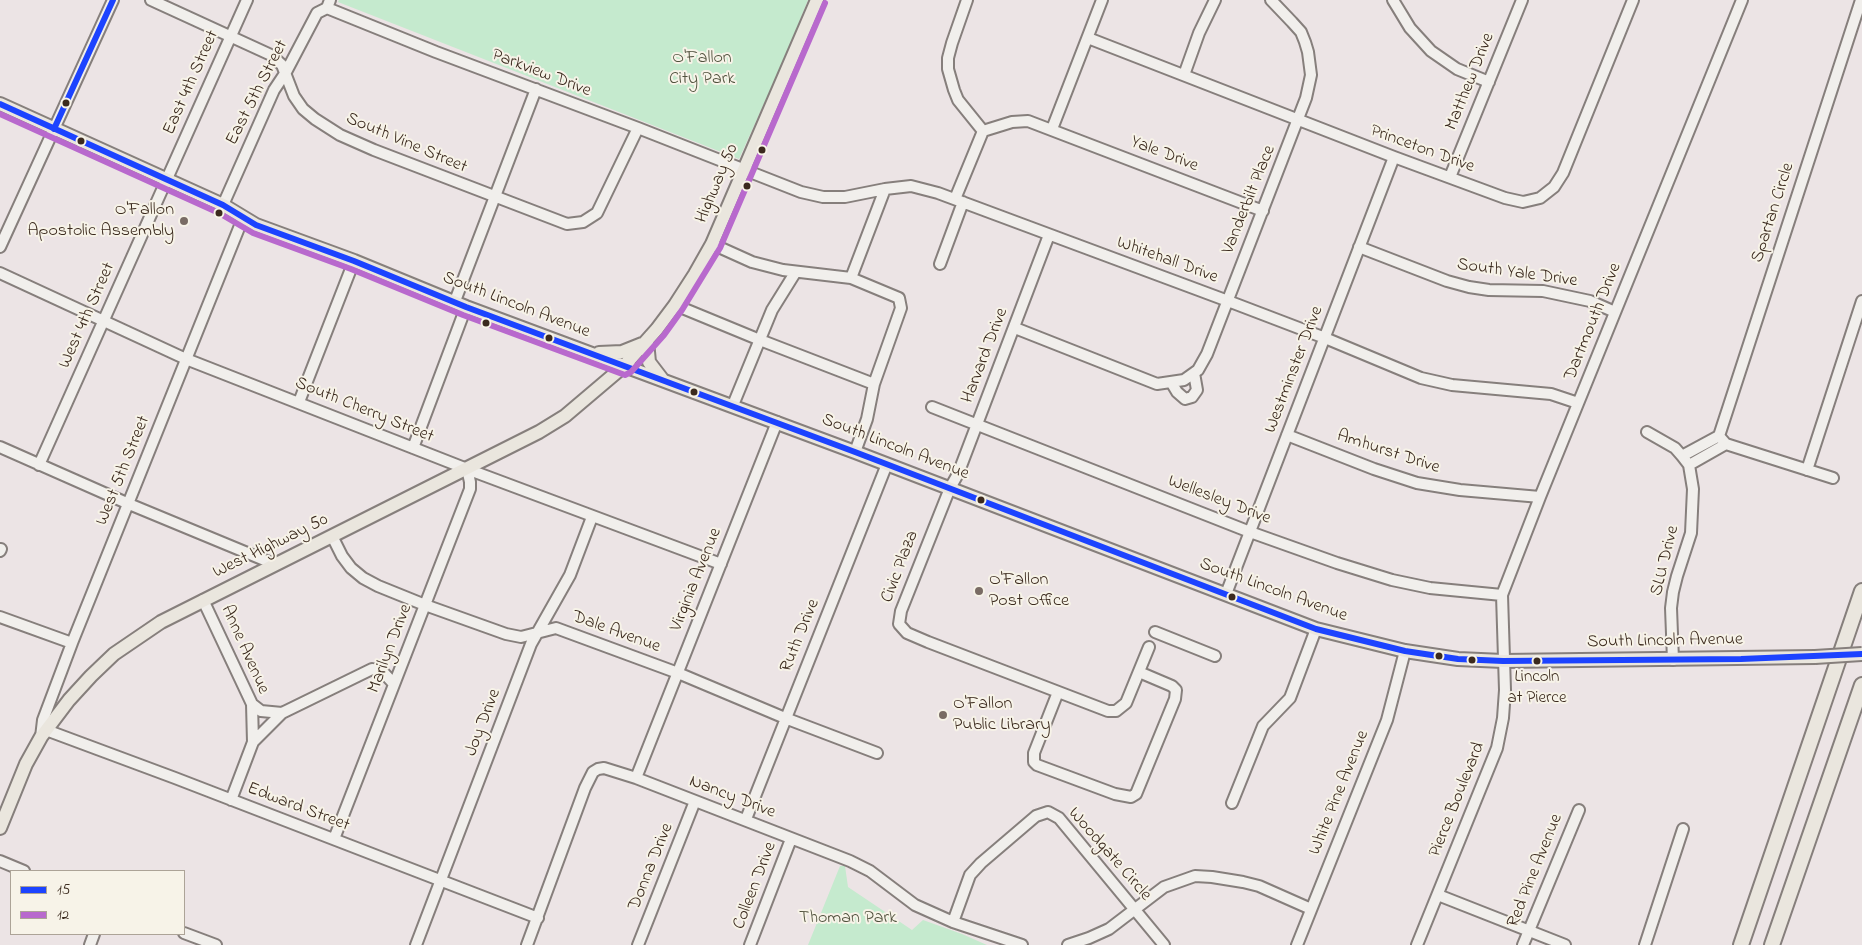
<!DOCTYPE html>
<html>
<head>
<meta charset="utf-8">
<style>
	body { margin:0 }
	#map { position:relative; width:1862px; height:945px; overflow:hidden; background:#ece4e5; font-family:"Indie Flower",sans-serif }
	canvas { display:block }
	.legend { position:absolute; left:10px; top:870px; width:175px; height:65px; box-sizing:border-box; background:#f7f3e8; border:1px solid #aca397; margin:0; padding:6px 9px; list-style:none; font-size:15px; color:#3b2a1e }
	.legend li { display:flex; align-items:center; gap:10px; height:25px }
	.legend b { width:25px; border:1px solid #aca397 }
</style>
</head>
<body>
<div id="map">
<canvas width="1862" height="945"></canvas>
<ul class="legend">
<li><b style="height:6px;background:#1c43ff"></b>15</li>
<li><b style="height:6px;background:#b869cd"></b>12</li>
</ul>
</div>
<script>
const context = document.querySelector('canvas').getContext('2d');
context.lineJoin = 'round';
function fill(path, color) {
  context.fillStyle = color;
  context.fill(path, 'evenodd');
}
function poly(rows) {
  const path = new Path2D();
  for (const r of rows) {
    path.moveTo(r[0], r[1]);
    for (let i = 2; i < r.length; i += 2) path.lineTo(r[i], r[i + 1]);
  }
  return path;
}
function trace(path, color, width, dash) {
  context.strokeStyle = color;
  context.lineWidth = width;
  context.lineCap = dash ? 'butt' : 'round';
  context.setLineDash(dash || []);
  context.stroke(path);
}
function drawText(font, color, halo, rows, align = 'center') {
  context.font = font + ' "Indie Flower",sans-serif';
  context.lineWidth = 4;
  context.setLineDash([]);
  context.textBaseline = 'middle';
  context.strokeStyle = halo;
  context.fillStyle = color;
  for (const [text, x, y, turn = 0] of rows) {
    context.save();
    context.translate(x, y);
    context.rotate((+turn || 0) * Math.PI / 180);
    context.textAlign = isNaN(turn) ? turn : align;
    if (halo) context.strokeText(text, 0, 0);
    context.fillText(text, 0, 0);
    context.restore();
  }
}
const green = poly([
	[339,0,808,0,786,55,739,159,338,2],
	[840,866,845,866,848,887,912,930,923,920,962,934,987,945,808,945]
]);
const minor = poly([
	[151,0,271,55,282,65,294,96,303,109,315,119,340,135,374,150,567,224,583,222,597,213,638,128],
	[967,0,952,43,948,58,948,69,954,90,958,100,983,131],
	[1393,0,1410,28,1431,51,1457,69,1489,82],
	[327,8,436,52,638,128,801,192,823,197,845,197,885,189,911,186,938,193,1228,301,1325,338,1421,378,1452,385,1551,394,1578,403],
	[1088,38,1394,157,1505,198,1523,202,1540,198,1554,187,1563,173,1633,0],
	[1184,75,1199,33,1215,0],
	[1052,129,1102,0],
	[983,131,1012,122,1028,121,1263,211],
	[1450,177,1522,0],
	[955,199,983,131],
	[223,205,274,90,286,72,317,13,327,8,330,0],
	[1049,235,958,474,950,488,901,611,899,624,907,633,928,642,1108,711,1116,711,1126,703,1149,647],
	[712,244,752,262,783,270,851,278,899,298,901,308,874,384,867,419,855,452],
	[0,247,113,0],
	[1359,247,1447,281,1469,287,1489,290,1543,291,1590,301,1615,312],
	[940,264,963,202],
	[0,273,186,359,467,469,721,564],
	[851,278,885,189],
	[455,301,536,89],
	[675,305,760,340,874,384],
	[1015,328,1157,384,1184,380,1198,370,1207,354,1306,98,1311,75,1308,52,1305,42,1301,32,1292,22,1271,0],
	[1171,382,1177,392,1185,399,1192,397,1197,390,1194,373],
	[299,402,354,261],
	[733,405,772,310,795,273],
	[932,407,1250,532,1337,563,1392,580,1430,588,1502,595],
	[1647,432,1675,448,1682,456,1689,465,1693,489,1691,533,1677,576,1673,592,1671,608,1673,660],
	[1287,435,1374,469,1417,483,1460,490,1540,497],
	[1719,436,1726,444,1833,478],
	[0,447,129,504,274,564],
	[413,448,466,307],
	[1682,456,1719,436,1861,0],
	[39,465,247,0],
	[1689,465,1726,444],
	[1807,470,1862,301],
	[332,536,342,556,351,568,363,578,378,586,425,605,506,634,521,637,556,628,678,673,785,718,877,753],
	[0,551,1,549],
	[1226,594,1394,157],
	[203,600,252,704,253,742,231,800],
	[0,617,72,643],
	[1155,632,1215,656],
	[1058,692,1034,753,1034,762,1037,765,1115,794,1131,797,1136,794,1175,699,1176,690,1172,686,1139,672],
	[252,704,261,711,282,713],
	[46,730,175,778,538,918],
	[41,737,43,720,72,643,243,218],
	[253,742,282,713,372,669,382,671,394,684],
	[636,778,777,422],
	[1232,803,1263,726,1290,698,1316,629],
	[746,819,887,464],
	[334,839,470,489,470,482,467,469],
	[0,861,24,871],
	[1438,895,1565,945],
	[953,922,970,875,981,863,1036,816,1048,812,1059,818,1164,945],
	[184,933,216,945],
	[90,945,94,934],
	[416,945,531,644,570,575,592,517],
	[527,945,585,788,593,772,598,769,604,768,636,778,850,861,870,871,915,905,953,922,1022,945],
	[638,945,695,801],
	[750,945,791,839],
	[1068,945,1089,938,1109,929,1164,887,1195,876,1212,877,1243,882,1259,886,1311,909],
	[1297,945,1387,720,1405,651],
	[1417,945,1497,748,1503,718,1505,690,1502,595,1540,497,1742,0],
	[1523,945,1579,810],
	[1645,945,1683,829]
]);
const major = poly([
	[0,104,223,205,256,225,354,261,466,307,855,452,1316,629,1405,651,1458,659,1503,661,1815,657],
	[647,341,649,362,662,379],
	[599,353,622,352,642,344],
	[0,828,26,764,41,737,69,700,91,676,114,654,161,622,539,432,565,416,624,366,657,329,675,305,695,274,712,244,817,0]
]);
const highway = poly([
	[1741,945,1862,591],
	[1772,945,1862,685]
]);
const majorBridge = poly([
	[1815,657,1862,654]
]);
const bus1 = poly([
	[0,104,223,205,256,225,354,261,466,307,855,452,1316,629,1405,651,1458,659,1503,661,1741,659,1862,654],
	[54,129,113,0]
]);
const bus2 = poly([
	[0,114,219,213,253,233,351,269,463,315,625,375,631,372,664,335,682,310,720,248,825,3]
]);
const markers = [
	[66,103,4.5,"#3b2a1e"],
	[81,141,4.5,"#3b2a1e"],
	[762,150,4.5,"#3b2a1e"],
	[747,186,4.5,"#3b2a1e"],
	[219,213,4.5,"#3b2a1e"],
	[184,221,5,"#796b64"],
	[486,323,4.5,"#3b2a1e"],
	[549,338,4.5,"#3b2a1e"],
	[694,392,4.5,"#3b2a1e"],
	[981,500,4.5,"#3b2a1e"],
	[979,591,5,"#796b64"],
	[1232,597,4.5,"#3b2a1e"],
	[1439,656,4.5,"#3b2a1e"],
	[1472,660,4.5,"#3b2a1e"],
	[1537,661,4.5,"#3b2a1e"],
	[943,715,5,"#796b64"]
];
const busNames = [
	["Lincoln",1537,678],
	["at Pierce",1537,699]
];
const parkNames = [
	["O'Fallon",702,59],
	["City Park",702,80],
	["Thoman Park",848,919]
];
const streetNames = [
	["Parkview Drive",541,74,21],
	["Matthew Drive",1471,82,-68],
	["East 4th Street",192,83,-66],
	["East 5th Street",258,93,-63],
	["South Vine Street",406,144,23],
	["Princeton Drive",1422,150,20],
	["Yale Drive",1164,155,21],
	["Highway 50",718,184,-67],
	["Vanderbilt Place",1250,200,-68],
	["Spartan Circle",1774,213,-72],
	["Whitehall Drive",1167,261,20],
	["South Yale Drive",1517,274,8],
	["South Lincoln Avenue",516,306,21],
	["West 4th Street",88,316,-66],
	["Dartmouth Drive",1594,322,-68],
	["Harvard Drive",986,356,-69],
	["Westminster Drive",1295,370,-69],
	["South Cherry Street",364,411,22],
	["South Lincoln Avenue",895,448,21],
	["Amhurst Drive",1388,453,18],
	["West 5th Street",124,471,-68],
	["Wellesley Drive",1219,501,21],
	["West Highway 50",271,547,-26],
	["SLU Drive",1666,561,-76],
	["Civic Plaza",901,567,-69],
	["Virginia Avenue",697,580,-68],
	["South Lincoln Avenue",1273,591,20],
	["Dale Avenue",616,633,20],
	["Ruth Drive",801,636,-68],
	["South Lincoln Avenue",1665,642,-1],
	["Marilyn Drive",391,649,-69],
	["Anne Avenue",244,650,66],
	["Joy Drive",484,723,-69],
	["White Pine Avenue",1340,793,-68],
	["Nancy Drive",732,798,21],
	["Pierce Boulevard",1458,800,-68],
	["Edward Street",298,808,21],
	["Woodgate Circle",1109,855,49],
	["Donna Drive",652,867,-68],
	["Red Pine Avenue",1536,871,-68],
	["Colleen Drive",756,886,-69]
];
const poiNames = [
	["O'Fallon",174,211,"right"],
	["Apostolic Assembly",174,232,"right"],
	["O'Fallon",989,581],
	["Post Office",989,602],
	["O'Fallon",953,705],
	["Public Library",953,726]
];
fill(green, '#c5eace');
trace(minor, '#867f7c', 14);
trace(major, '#867f7c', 16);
trace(highway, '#867f7c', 18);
trace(minor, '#f1efec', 10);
trace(major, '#eae6de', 12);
trace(highway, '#eae6de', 14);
trace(majorBridge, '#867f7c', 16, []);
trace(majorBridge, '#eae6de', 12);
trace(bus1, '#1c43ff', 6);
trace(bus2, '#b869cd', 6);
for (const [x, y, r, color] of markers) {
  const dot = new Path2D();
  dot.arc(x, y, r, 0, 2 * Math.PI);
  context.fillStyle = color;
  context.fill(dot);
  trace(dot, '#f7f3e8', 2);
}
drawText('17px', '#3b2a1e', '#f7f3e8', busNames);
drawText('18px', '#50513d', '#f7f3e8', parkNames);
drawText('18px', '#3b2a1e', '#f7f3e8', streetNames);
drawText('18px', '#3b2a1e', '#f7f3e8', poiNames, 'left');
</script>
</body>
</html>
